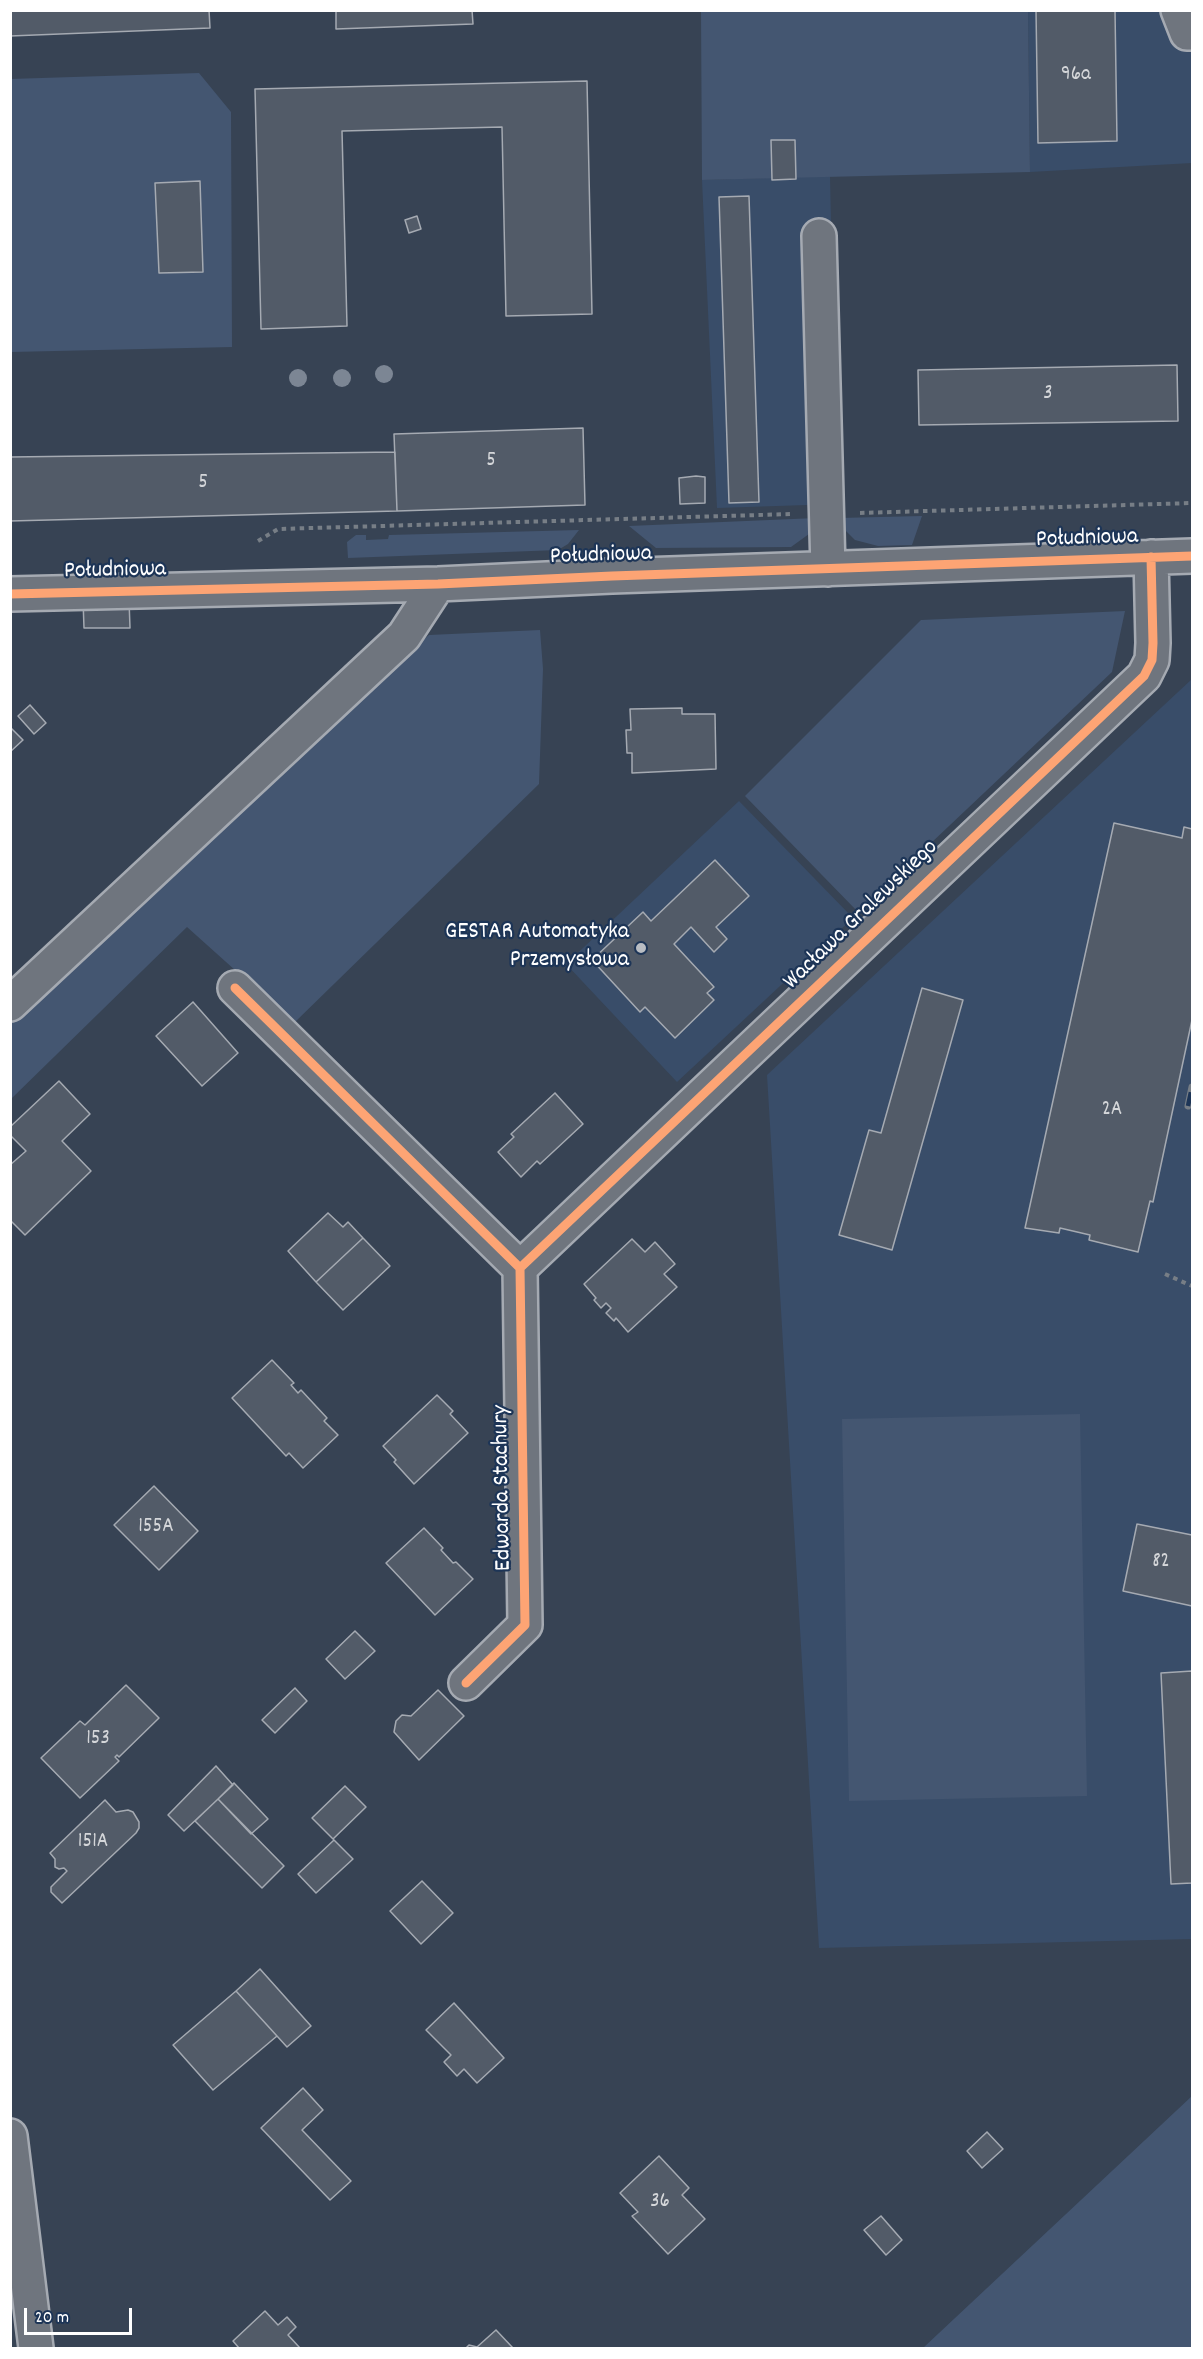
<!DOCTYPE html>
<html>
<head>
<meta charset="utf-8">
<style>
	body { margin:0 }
	#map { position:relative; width:1203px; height:2359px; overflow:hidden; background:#374354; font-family:Dekko,sans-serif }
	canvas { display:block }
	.frame { position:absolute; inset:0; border:12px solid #fff; pointer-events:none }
	.scale { position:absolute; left:24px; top:2308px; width:108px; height:27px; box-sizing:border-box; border:3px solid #fff; border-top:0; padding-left:8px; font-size:18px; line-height:21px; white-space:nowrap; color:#fff; -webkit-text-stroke:4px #1d3557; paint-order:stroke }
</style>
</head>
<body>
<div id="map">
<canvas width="1203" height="2359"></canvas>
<div class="frame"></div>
<div class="scale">20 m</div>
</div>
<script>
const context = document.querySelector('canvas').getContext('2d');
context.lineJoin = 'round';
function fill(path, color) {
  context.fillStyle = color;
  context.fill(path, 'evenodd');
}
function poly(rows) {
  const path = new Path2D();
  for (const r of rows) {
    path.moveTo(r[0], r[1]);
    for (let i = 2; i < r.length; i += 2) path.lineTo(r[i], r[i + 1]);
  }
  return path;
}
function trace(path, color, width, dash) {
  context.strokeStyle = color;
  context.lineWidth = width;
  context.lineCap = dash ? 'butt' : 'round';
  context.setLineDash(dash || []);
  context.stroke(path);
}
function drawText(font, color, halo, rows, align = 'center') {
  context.font = font + ' Dekko,sans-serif';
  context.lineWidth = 4.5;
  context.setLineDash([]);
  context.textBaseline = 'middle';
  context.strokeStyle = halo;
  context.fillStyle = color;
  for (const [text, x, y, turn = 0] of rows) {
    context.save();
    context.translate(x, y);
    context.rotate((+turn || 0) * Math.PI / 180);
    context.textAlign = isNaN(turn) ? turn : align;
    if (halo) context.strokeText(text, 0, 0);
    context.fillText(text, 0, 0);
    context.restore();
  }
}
const built = poly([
	[1028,11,1192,11,1192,163,1030,172],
	[830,176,837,504,717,508,702,180],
	[1192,679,1192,1939,819,1948,767,1075],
	[739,801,853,918,677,1082,566,964]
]);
const green = poly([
	[701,11,1028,11,1030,172,702,180],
	[199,73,231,112,232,347,11,352,10,79],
	[922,516,912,545,878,546,855,540,845,530,839,518],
	[816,518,816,526,809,534,791,547,656,548,629,526],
	[579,530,568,544,558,550,348,558,347,542,356,535,366,535,366,540,388,539,389,535],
	[1125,611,1112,672,858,912,745,796,921,620],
	[540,630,543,669,539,784,294,1023,187,927,11,1099,11,1013,245,795,429,635],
	[1080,1414,1087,1796,849,1801,842,1419],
	[1192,2096,1192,2348,923,2348]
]);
const building = poly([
	[10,10,209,10,210,28,10,36,10,10],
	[336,10,472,10,473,24,336,29,336,10],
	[1036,10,1115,10,1117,141,1038,143,1036,10],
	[587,81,592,314,506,316,502,127,342,131,347,326,261,329,255,89,587,81],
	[771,140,795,140,796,179,772,180,771,140],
	[200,181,203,272,159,273,155,183,200,181],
	[749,196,759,502,729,503,719,197,749,196],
	[417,216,421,229,409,233,405,220,417,216],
	[1177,365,1178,421,919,425,918,370,1177,365],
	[583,428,585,505,397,511,394,434,583,428],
	[395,452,397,511,10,521,10,457,395,452],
	[696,476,705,477,705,503,680,504,679,478,696,476],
	[83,600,129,600,130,628,84,628,83,600],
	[30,705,46,723,34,734,18,716,30,705],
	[682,708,682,714,715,714,716,769,632,773,632,753,627,753,626,730,631,730,630,709,682,708],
	[10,727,23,740,10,752,10,727],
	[1114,823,1182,838,1184,827,1192,829,1192,1020,1153,1202,1150,1201,1138,1252,1089,1240,1090,1235,1060,1228,1059,1233,1025,1228,1114,823],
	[715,860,749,896,716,927,727,939,714,952,691,927,674,944,714,987,707,993,714,1000,675,1038,645,1007,640,1012,592,960,643,912,651,921,715,860],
	[922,988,963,1000,892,1250,839,1235,869,1130,881,1133,922,988],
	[193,1002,238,1053,202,1086,156,1036,193,1002],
	[59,1081,90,1114,62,1141,91,1171,25,1235,10,1220,10,1165,26,1151,10,1135,10,1127,59,1081],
	[555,1093,583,1124,540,1164,537,1161,521,1177,498,1152,514,1137,511,1134,555,1093],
	[328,1213,343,1227,348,1222,363,1238,316,1282,288,1251,328,1213],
	[363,1238,390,1266,343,1310,316,1282,363,1238],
	[632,1239,645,1252,655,1242,675,1264,664,1274,677,1287,628,1332,616,1318,614,1321,606,1313,611,1308,606,1303,601,1308,594,1300,596,1298,584,1284,632,1239],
	[272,1360,294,1383,291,1385,298,1393,301,1390,327,1418,324,1421,338,1435,303,1468,289,1453,286,1456,232,1398,272,1360],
	[437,1395,453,1411,450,1414,468,1433,414,1484,394,1462,396,1460,383,1446,437,1395],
	[154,1486,198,1531,159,1570,114,1525,154,1486],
	[1137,1524,1192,1535,1192,1606,1123,1591,1137,1524],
	[424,1528,443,1548,441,1550,453,1563,456,1562,473,1579,435,1615,386,1563,424,1528],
	[355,1631,375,1651,345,1679,326,1659,355,1631],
	[1192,1671,1192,1883,1171,1884,1161,1673,1192,1671],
	[126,1685,159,1718,119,1757,117,1755,115,1757,119,1761,80,1798,41,1758,80,1721,85,1725,126,1685],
	[295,1688,307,1701,275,1733,262,1720,295,1688],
	[438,1690,464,1716,419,1760,394,1732,396,1721,402,1715,411,1716,438,1690],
	[216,1766,233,1785,184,1831,168,1815,216,1766],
	[234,1783,268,1819,251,1834,218,1799,234,1783],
	[345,1786,366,1807,333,1839,312,1818,345,1786],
	[218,1799,284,1866,262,1888,195,1821,218,1799],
	[105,1800,116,1812,128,1810,133,1812,139,1822,139,1828,136,1833,62,1903,51,1892,51,1887,67,1871,64,1868,59,1869,55,1867,55,1859,50,1853,105,1800],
	[334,1840,353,1859,316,1893,298,1874,334,1840],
	[422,1881,453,1913,421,1944,390,1911,422,1881],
	[260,1969,311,2026,287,2047,236,1991,260,1969],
	[236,1991,277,2036,213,2090,173,2045,236,1991],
	[454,2003,504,2058,477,2083,464,2069,457,2076,444,2062,451,2055,426,2030,454,2003],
	[303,2088,323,2110,302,2130,351,2181,330,2200,261,2128,303,2088],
	[987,2132,1003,2149,982,2168,967,2151,987,2132],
	[659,2156,689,2188,682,2195,705,2219,668,2254,632,2216,638,2212,620,2193,659,2156],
	[881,2216,902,2240,886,2255,864,2230,881,2216],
	[265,2311,278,2325,287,2317,296,2327,288,2335,300,2348,239,2348,233,2341,265,2311],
	[496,2330,513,2348,466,2348,469,2345,477,2347,496,2330]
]);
const path = poly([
	[860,513,1192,503],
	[258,541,278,529,793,514],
	[1165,1274,1192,1286]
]);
const minor = poly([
	[1178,10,1187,33,1192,33],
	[819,236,828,569],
	[10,594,438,584,612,576,1192,556],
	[235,988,520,1268],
	[10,1004,404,636,438,584],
	[520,1268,1144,676,1152,660,1153,643,1151,557],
	[466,1683,525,1625,520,1268],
	[10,2136,36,2348]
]);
const rail = poly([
	[1188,1106,1192,1087]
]);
const cycleway = poly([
	[10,594,438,584,612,576,1192,556],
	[235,988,520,1268],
	[520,1268,1144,676,1152,660,1153,643,1151,557],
	[466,1683,525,1625,520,1268]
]);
const trees = [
	[384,374],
	[298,378],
	[342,378]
];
const markers = [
	[641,948,6,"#b9bdc3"]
];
const numberNames = [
	["96a",1076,76],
	["3",1048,395],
	["5",491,462],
	["5",203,484],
	["2A",1112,1111],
	["155A",156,1528],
	["82",1161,1563],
	["153",98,1740],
	["151A",93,1843],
	["36",660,2203]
];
const streetNames = [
	["Południowa",1087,540,-2],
	["Południowa",601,557,-2],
	["Południowa",115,572,-1],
	["Wacława Gralewskiego",862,916,-44],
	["Edwarda Stachury",504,1488,-91]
];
const poiNames = [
	["GESTAR Automatyka",629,934],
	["Przemysłowa",629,962]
];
fill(built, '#394d69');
fill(green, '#445671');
fill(building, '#525b68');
trace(building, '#a5aab2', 1.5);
trace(minor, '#a5aab2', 38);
trace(path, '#777e86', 4, [4.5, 4.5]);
trace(minor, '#6f757e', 33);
trace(rail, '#777e86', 7);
trace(rail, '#1d3557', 4.5, [14]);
trace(cycleway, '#fda474', 9);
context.fillStyle = '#7c8694';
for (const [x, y] of trees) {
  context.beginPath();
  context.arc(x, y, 9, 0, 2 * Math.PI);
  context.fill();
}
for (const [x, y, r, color] of markers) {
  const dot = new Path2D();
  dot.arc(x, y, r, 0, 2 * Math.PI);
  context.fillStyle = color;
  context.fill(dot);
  trace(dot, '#1d3557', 2);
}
drawText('21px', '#d4d6d9', null, numberNames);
drawText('24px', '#fff', '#1d3557', streetNames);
drawText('24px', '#fff', '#1d3557', poiNames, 'right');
</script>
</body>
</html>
